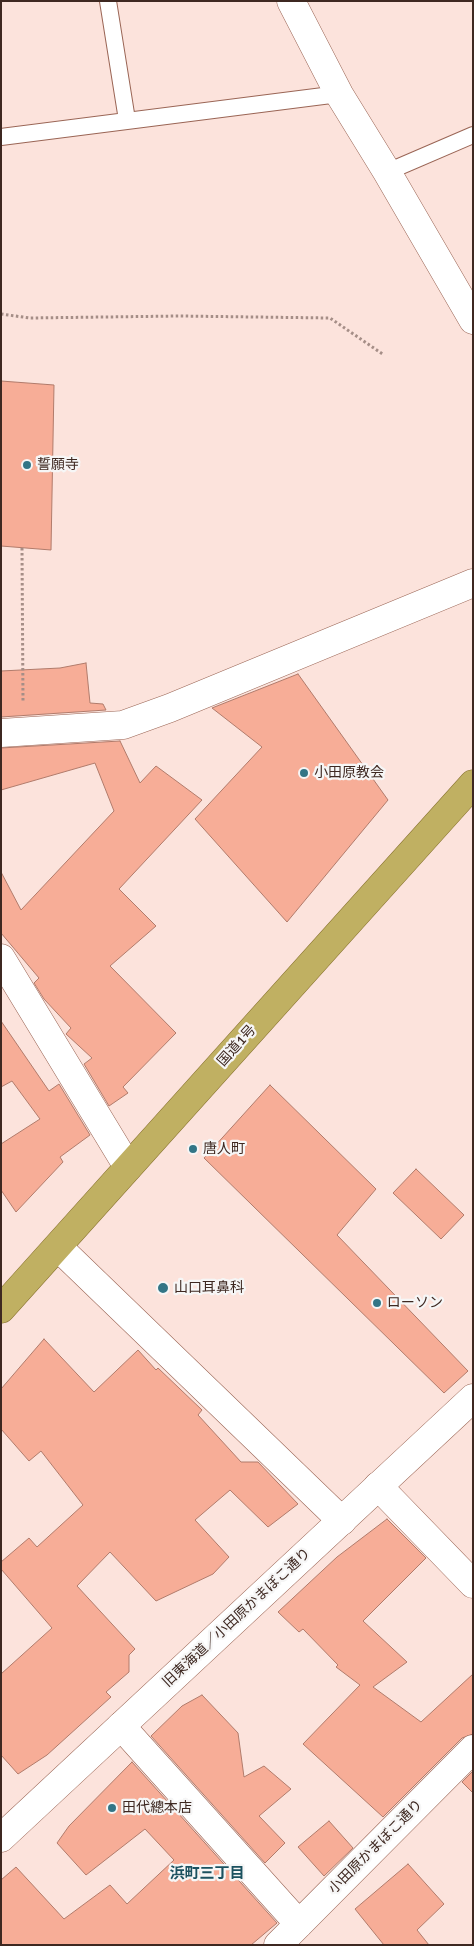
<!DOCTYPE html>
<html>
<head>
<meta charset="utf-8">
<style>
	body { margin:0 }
	#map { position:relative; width:474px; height:1946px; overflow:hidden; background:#fce3dc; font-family:Signika,sans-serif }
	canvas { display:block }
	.frame { position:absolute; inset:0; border:2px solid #3e2821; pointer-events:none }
</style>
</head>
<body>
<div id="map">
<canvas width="474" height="1946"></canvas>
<div class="frame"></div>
</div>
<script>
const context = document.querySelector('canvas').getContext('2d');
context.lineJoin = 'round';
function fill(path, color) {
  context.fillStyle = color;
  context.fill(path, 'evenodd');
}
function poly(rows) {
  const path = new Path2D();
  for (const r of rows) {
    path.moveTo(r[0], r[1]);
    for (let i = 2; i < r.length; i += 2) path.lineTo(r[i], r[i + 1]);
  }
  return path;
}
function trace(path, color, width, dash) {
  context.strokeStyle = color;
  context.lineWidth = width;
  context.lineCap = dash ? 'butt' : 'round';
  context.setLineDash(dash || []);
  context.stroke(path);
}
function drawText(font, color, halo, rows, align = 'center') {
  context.font = font + ' Signika,"Noto Sans JP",sans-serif';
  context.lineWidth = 4.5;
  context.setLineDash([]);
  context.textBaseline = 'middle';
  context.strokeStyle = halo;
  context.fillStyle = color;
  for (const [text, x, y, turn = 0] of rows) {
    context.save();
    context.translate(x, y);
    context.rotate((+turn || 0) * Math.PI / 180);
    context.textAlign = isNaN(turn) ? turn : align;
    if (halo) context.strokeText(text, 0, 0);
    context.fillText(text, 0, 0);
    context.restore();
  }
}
const building = poly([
	[1,381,54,385,51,550,1,546,1,381],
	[86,663,90,703,103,704,106,710,1,717,1,671,60,668,86,663],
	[298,674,388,800,287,922,195,819,262,747,212,708,298,674],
	[120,741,140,783,156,766,202,800,119,889,156,926,110,966,176,1033,123,1087,128,1093,109,1106,84,1064,92,1058,66,1034,71,1028,44,999,34,983,39,978,1,933,1,872,21,910,114,811,95,763,1,790,1,748,120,741],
	[1,1021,49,1091,59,1084,90,1135,60,1157,63,1162,16,1212,1,1190,1,1144,40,1119,12,1081,1,1087,1,1021],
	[270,1085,376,1189,337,1235,468,1371,444,1393,204,1158,270,1085],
	[416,1169,464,1215,441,1239,393,1193,416,1169],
	[44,1339,94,1392,138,1350,156,1370,158,1368,202,1410,198,1415,241,1462,258,1462,298,1504,268,1527,230,1490,195,1520,229,1557,213,1574,156,1601,110,1552,77,1586,135,1649,129,1655,129,1672,106,1692,111,1697,47,1755,18,1774,1,1755,1,1674,52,1628,1,1569,1,1562,29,1538,37,1547,83,1505,41,1451,29,1461,1,1429,1,1389,44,1339],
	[387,1519,426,1558,363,1621,407,1662,373,1687,421,1722,473,1674,473,1734,462,1738,383,1817,303,1744,360,1685,336,1667,338,1665,303,1629,299,1632,278,1612,337,1557,387,1519],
	[202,1695,238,1733,244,1777,264,1766,291,1789,259,1816,285,1843,265,1863,151,1736,182,1706,202,1695],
	[132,1762,277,1923,251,1945,1,1945,1,1880,16,1867,64,1919,110,1885,127,1904,174,1860,145,1829,86,1875,57,1843,69,1826,132,1762],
	[473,1771,473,1793,462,1782,473,1771],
	[329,1821,353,1848,324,1876,298,1847,329,1821],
	[408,1864,444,1904,417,1930,429,1945,384,1945,355,1909,408,1864]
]);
const path = poly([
	[1,314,30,318,180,316,330,318,384,355],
	[22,548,23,703]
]);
const service = poly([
	[108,1,127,120],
	[1,137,339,94],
	[387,172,473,135]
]);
const minor = poly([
	[1,733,123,725,170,708,473,583],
	[1,958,128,1167],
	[58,1247,342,1521],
	[378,1486,473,1584],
	[121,1726,299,1924],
	[278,1945,473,1749]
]);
const tertiary = poly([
	[291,1,339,94,387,172,473,320],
	[1,1838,473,1398]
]);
const trunk = poly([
	[1,1309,473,784]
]);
const markers = [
	[27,465,5,"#337586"],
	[304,773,5,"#337586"],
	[193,1149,5,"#337586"],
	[163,1288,6,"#337586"],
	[377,1303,5,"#337586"],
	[112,1808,5,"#337586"]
];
const poiNames = [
	["誓願寺",37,465],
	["小田原教会",314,773],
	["唐人町",203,1149],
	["山口耳鼻科",174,1288],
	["ローソン",387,1303],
	["田代總本店",122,1808]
];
const streetNames = [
	["国道1号",237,1046,-48],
	["旧東海道／小田原かまぼこ通り",237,1618,-43],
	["小田原かまぼこ通り",376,1847,-45]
];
const neighbourhoodNames = [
	["浜町三丁目",207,1874]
];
fill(building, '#f7ad97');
trace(building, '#b17b6b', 1);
trace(service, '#9a6555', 18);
trace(minor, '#9a6555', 29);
trace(tertiary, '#9a6555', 29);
trace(trunk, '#897432', 29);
trace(path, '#a58e87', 3, [2.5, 2.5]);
trace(service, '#fff', 16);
trace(minor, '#fff', 28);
trace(tertiary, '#fff', 28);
trace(trunk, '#c0b062', 28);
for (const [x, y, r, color] of markers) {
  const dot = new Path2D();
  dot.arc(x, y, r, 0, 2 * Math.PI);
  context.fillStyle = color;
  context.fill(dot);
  trace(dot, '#f6f6f6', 2);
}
drawText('14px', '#3e2821', '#f6f6f6', poiNames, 'left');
drawText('14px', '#3e2821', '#f6f6f6', streetNames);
drawText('bold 15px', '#1b515f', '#f6f6f6', neighbourhoodNames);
</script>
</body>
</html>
